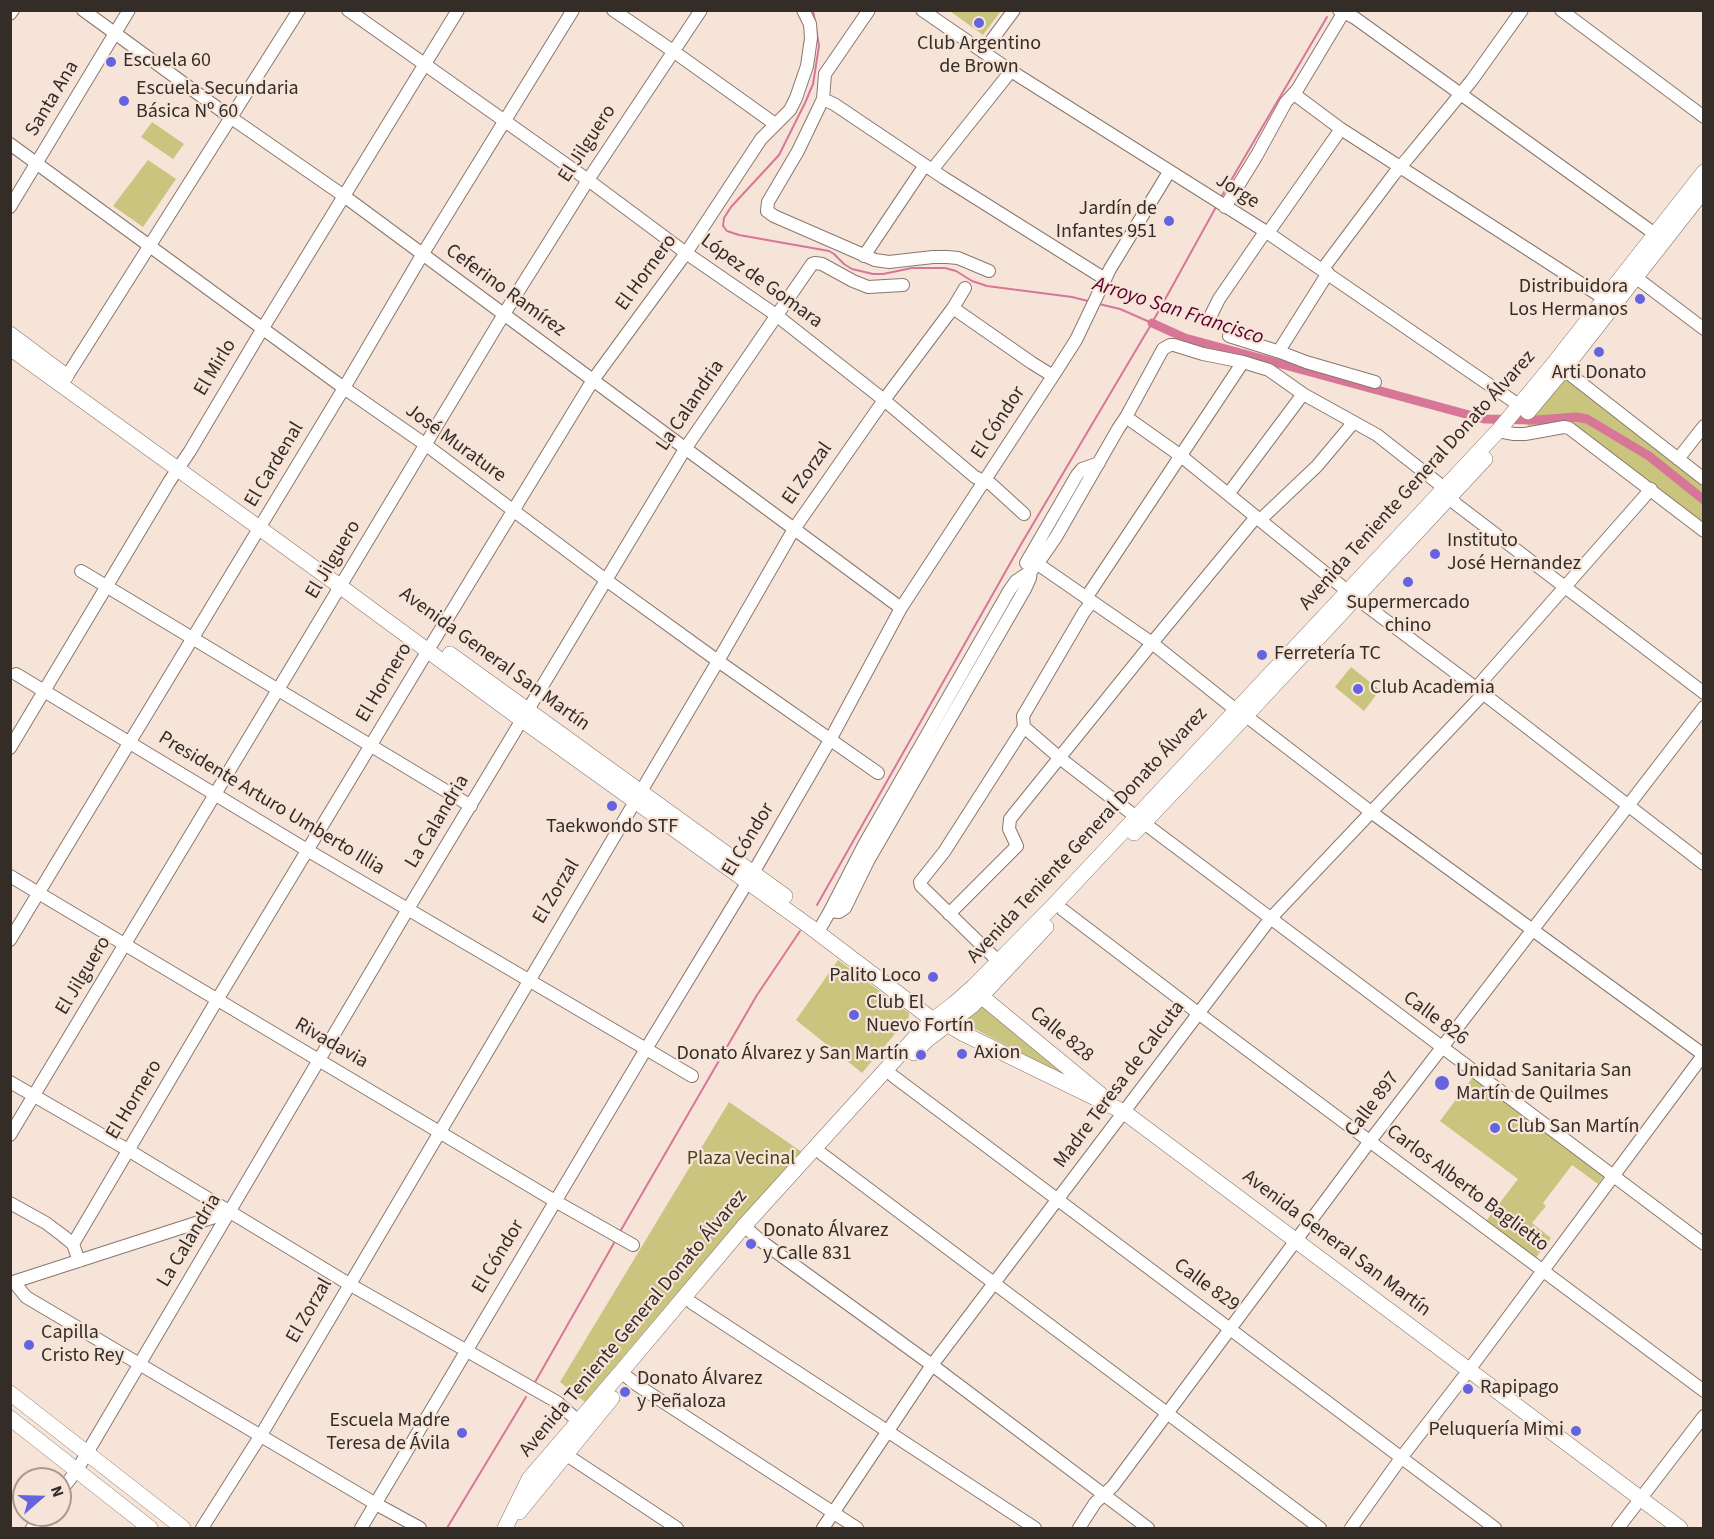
<!DOCTYPE html>
<html>
<head>
<meta charset="utf-8">
<style>
	body { margin:0 }
	#map { position:relative; width:1714px; height:1539px; overflow:hidden; background:#f7e4d9; font-family:"Source Sans 3",sans-serif }
	canvas { display:block }
	.frame { position:absolute; inset:0; border:12px solid #332c27; pointer-events:none }
	.north { position:absolute; left:12px; top:1467px; width:60px; height:60px; box-sizing:border-box; background:#f7e4d9; border:2px solid #a99a92; border-radius:50%; rotate:70deg; font-size:16px; font-weight:700; line-height:24px; text-align:center; color:#332c27 }
	.north::after { content:''; display:block; margin:auto; width:21px; height:27px; background:#6563dd; clip-path:polygon(50% 0,100% 100%,50% 72%,0 100%) }
</style>
</head>
<body>
<div id="map">
<canvas width="1714" height="1539"></canvas>
<div class="frame"></div>
<div class="north">N</div>
</div>
<script>
const context = document.querySelector('canvas').getContext('2d');
context.lineJoin = 'round';
function fill(path, color) {
  context.fillStyle = color;
  context.fill(path, 'evenodd');
}
function poly(rows) {
  const path = new Path2D();
  for (const r of rows) {
    path.moveTo(r[0], r[1]);
    for (let i = 2; i < r.length; i += 2) path.lineTo(r[i], r[i + 1]);
  }
  return path;
}
function trace(path, color, width, dash) {
  context.strokeStyle = color;
  context.lineWidth = width;
  context.lineCap = dash ? 'butt' : 'round';
  context.setLineDash(dash || []);
  context.stroke(path);
}
function drawText(font, color, halo, rows, align = 'center') {
  context.font = font + ' "Source Sans 3",sans-serif';
  context.lineWidth = 4.5;
  context.setLineDash([]);
  context.textBaseline = 'middle';
  context.strokeStyle = halo;
  context.fillStyle = color;
  for (const [text, x, y, turn = 0] of rows) {
    context.save();
    context.translate(x, y);
    context.rotate((+turn || 0) * Math.PI / 180);
    context.textAlign = isNaN(turn) ? turn : align;
    if (halo) context.strokeText(text, 0, 0);
    context.fillText(text, 0, 0);
    context.restore();
  }
}
const green = poly([
	[952,10,1001,10,1001,11,983,35,951,12],
	[152,122,184,144,173,159,141,137],
	[148,160,176,179,143,227,113,206],
	[1565,376,1703,484,1703,526,1578,428,1531,428,1524,422],
	[1351,667,1380,690,1364,711,1335,687],
	[838,960,909,1013,909,1017,862,1073,796,1020],
	[984,1003,1072,1080,960,1021],
	[1473,1077,1604,1176,1598,1184,1572,1165,1543,1203,1546,1206,1532,1223,1551,1238,1535,1259,1486,1221,1518,1179,1440,1121],
	[729,1102,802,1152,700,1266,585,1402,560,1382]
]);
const stream = poly([
	[813,10,815,22],
	[816,28,819,46,813,84,805,103,779,155,731,207,724,218,723,226,727,231,739,235,829,251,834,254,844,264,852,269,873,274,883,274,912,268,945,268,956,271,972,281,987,286,1072,297,1088,301],
	[1220,199,1327,17],
	[1099,304,1120,309,1152,323],
	[817,905,1020,546,1152,323,1216,207],
	[621,1230,757,995,800,931],
	[534,1384,614,1243],
	[447,1528,526,1397]
]);
const canal = poly([
	[1152,323,1185,338,1484,419,1537,420,1576,417,1587,419,1649,456,1704,500]
]);
const minor = poly([
	[83,10,230,117,344,196,901,608],
	[348,10,588,180,686,253,776,315,884,400,975,477,991,484,1024,514],
	[613,10,673,51,775,124],
	[869,10,825,74,823,99,798,151,768,202,767,211,774,216,875,260,889,262,933,257,947,257,958,258,989,271],
	[922,10,1011,71,1268,233,1526,410],
	[1339,10,1355,18,1655,234],
	[1561,10,1704,117],
	[10,14,13,10],
	[983,52,1014,10],
	[1294,94,1341,129,1605,299],
	[823,99,834,104,944,178,1105,279],
	[10,144,344,388,426,445,606,580,718,661,878,773],
	[932,170,1011,71],
	[10,207,129,10],
	[1225,207,1257,155,1286,102,1297,90,1345,10],
	[1268,233,1341,129],
	[864,256,925,165],
	[1322,270,1394,174,1408,158,1472,80,1522,10],
	[1630,273,1704,329],
	[953,308,1032,363,1053,376],
	[1208,321,1219,299,1265,232],
	[1229,336,1280,352,1306,362,1375,382],
	[1280,352,1282,346,1328,273],
	[1558,365,1704,479],
	[62,384,299,10],
	[1126,417,1181,456,1356,598,1476,688,1704,864],
	[1498,431,1514,434,1525,434,1564,427,1569,428,1704,531],
	[1678,459,1704,426],
	[1229,493,1303,394],
	[1260,520,1317,466,1353,423],
	[1029,558,1152,643,1236,710,1246,716,1371,812,1704,1055],
	[1026,563,1077,475,1082,469,1099,463],
	[81,571,471,806],
	[1086,598,1243,362],
	[16,674,307,850,692,1076],
	[1476,688,1651,489],
	[1024,727,1061,759,1144,823,1704,1244],
	[10,748,169,482,190,451,263,328,458,10],
	[10,876,555,1201,633,1245],
	[1063,910,1198,1013,1704,1391],
	[830,911,839,912,845,908,868,861,1025,589,1030,578,1031,571],
	[949,914,1017,846,1009,829,1010,819,1152,643,1256,517],
	[818,932,830,911,864,845,1009,591,1016,581,1031,571,1038,563,1056,537,1118,429,1126,417,1163,349,1170,345,1174,345,1203,354,1243,362,1269,370,1303,394,1377,435,1438,483,1456,504,1704,693],
	[10,940,344,388,422,255,573,10],
	[998,961,921,886,920,882,944,852,1024,727,1023,716,1084,612,1092,602],
	[893,1076,1495,1528],
	[10,1082,128,1150,349,1284,557,1402,578,1421],
	[10,1135,504,314,588,180,701,10],
	[822,1154,1320,1528],
	[10,1203,46,1223,62,1235,73,1244,79,1261],
	[744,1226,761,1241,932,1365,1148,1528],
	[73,1244,217,1000,433,642,593,380,686,253,761,139,790,110,796,98,807,66,811,38,810,24,803,10],
	[14,1282,26,1297,376,1504,420,1528],
	[10,1283,230,1212],
	[692,1303,1035,1528],
	[621,1372,637,1385,857,1528],
	[559,1450,677,1528],
	[60,1492,77,1470,408,909,685,449,812,264,815,263,822,264,853,281,868,287,903,285],
	[32,1528,42,1515],
	[202,1528,261,1435,718,661,794,529,884,400,953,308,965,288],
	[361,1528,646,1049,753,873,830,740,901,608,1053,376,1076,340,1110,269,1169,172],
	[823,1528,932,1365,1270,919,1483,694],
	[1079,1528,1095,1503,1113,1486,1370,1141,1704,707],
	[1351,1528,1401,1458,1469,1370,1704,1054],
	[1618,1528,1704,1416]
]);
const major = poly([
	[10,334,66,376],
	[10,348,341,587,522,720,809,926,933,1020,947,1024,964,1034,1124,1112,1680,1528],
	[1528,412,1564,369,1704,190],
	[450,654,785,896],
	[1134,833,1238,724,1485,459],
	[976,990,981,996,1100,1094],
	[914,1053,928,1039,973,1005,1046,927],
	[10,1393,183,1528],
	[10,1418,150,1528],
	[519,1512,612,1398],
	[505,1528,529,1479,621,1372,744,1226,920,1032,933,1020,955,1003,973,987,1054,905,1498,431,1555,362,1704,172]
]);
const markers = [
	[979,23,6,"#6563dd"],
	[111,62,6,"#6563dd"],
	[124,101,6,"#6563dd"],
	[1169,221,6,"#6563dd"],
	[1640,299,6,"#6563dd"],
	[1599,352,6,"#6563dd"],
	[1435,554,6,"#6563dd"],
	[1408,582,6,"#6563dd"],
	[1262,655,6,"#6563dd"],
	[1358,689,6,"#6563dd"],
	[612,806,6,"#6563dd"],
	[933,977,6,"#6563dd"],
	[854,1015,6,"#6563dd"],
	[962,1054,6,"#6563dd"],
	[921,1055,6,"#6563dd"],
	[1442,1083,8,"#6563dd"],
	[1495,1128,6,"#6563dd"],
	[751,1244,6,"#6563dd"],
	[29,1345,6,"#6563dd"],
	[1468,1389,6,"#6563dd"],
	[625,1392,6,"#6563dd"],
	[1576,1431,6,"#6563dd"],
	[462,1433,6,"#6563dd"]
];
const poiNames = [
	["Club Argentino",979,45,"center"],
	["de Brown",979,68,"center"],
	["Escuela 60",123,62],
	["Escuela Secundaria",136,90],
	["Básica Nº 60",136,113],
	["Jardín de",1157,210,"right"],
	["Infantes 951",1157,233,"right"],
	["Distribuidora",1628,288,"right"],
	["Los Hermanos",1628,311,"right"],
	["Arti Donato",1599,374,"center"],
	["Instituto",1447,542],
	["José Hernandez",1447,565],
	["Supermercado",1408,604,"center"],
	["chino",1408,627,"center"],
	["Ferretería TC",1274,655],
	["Club Academia",1370,689],
	["Taekwondo STF",612,828,"center"],
	["Palito Loco",921,977,"right"],
	["Club El",866,1004],
	["Nuevo Fortín",866,1027],
	["Axion",974,1054],
	["Donato Álvarez y San Martín",909,1055,"right"],
	["Unidad Sanitaria San",1456,1072],
	["Martín de Quilmes",1456,1095],
	["Club San Martín",1507,1128],
	["Donato Álvarez",763,1232],
	["y Calle 831",763,1255],
	["Capilla",41,1334],
	["Cristo Rey",41,1357],
	["Donato Álvarez",637,1380],
	["y Peñaloza",637,1403],
	["Rapipago",1480,1389],
	["Escuela Madre",450,1422,"right"],
	["Teresa de Ávila",450,1445,"right"],
	["Peluquería Mimi",1564,1431,"right"]
];
const streetNames = [
	["Santa Ana",53,99,-59],
	["El Jilguero",588,144,-57],
	["Jorge",1237,192,32],
	["El Hornero",647,273,-54],
	["López de Gomara",761,282,36],
	["Ceferino Ramírez",505,291,36],
	["El Mirlo",216,368,-59],
	["La Calandria",691,406,-56],
	["El Cóndor",999,423,-57],
	["José Murature",455,444,36],
	["El Cardenal",275,465,-59],
	["El Zorzal",808,474,-55],
	["Avenida Teniente General Donato Álvarez",1418,481,-48],
	["El Jilguero",334,560,-59],
	["Avenida General San Martín",494,660,36],
	["El Hornero",385,683,-59],
	["Presidente Arturo Umberto Illia",271,804,31],
	["La Calandria",438,822,-59],
	["Avenida Teniente General Donato Álvarez",1088,836,-47],
	["El Cóndor",749,840,-59],
	["El Zorzal",557,892,-59],
	["El Jilguero",84,976,-59],
	["Calle 826",1435,1019,37],
	["Calle 828",1061,1035,39],
	["Rivadavia",331,1044,30],
	["Madre Teresa de Calcuta",1120,1085,-53],
	["El Hornero",135,1100,-59],
	["Calle 897",1373,1105,-53],
	["Carlos Alberto Baglietto",1467,1189,37],
	["La Calandria",190,1241,-59],
	["Avenida General San Martín",1336,1244,37],
	["El Cóndor",499,1257,-59],
	["Calle 829",1206,1286,36],
	["El Zorzal",310,1311,-60],
	["Avenida Teniente General Donato Álvarez",634,1324,-50]
];
const parkNames = [
	["Plaza Vecinal",741,1160]
];
const waterNames = [
	["Arroyo San Francisco",1178,312,18]
];
fill(green, '#c9c47e');
trace(stream, '#d87698', 2);
trace(canal, '#d87698', 9);
trace(minor, '#89776d', 14);
trace(major, '#89776d', 16);
trace(minor, '#fff', 12);
trace(major, '#fff', 15);
for (const [x, y, r, color] of markers) {
  const dot = new Path2D();
  dot.arc(x, y, r, 0, 2 * Math.PI);
  context.fillStyle = color;
  context.fill(dot);
  trace(dot, '#f7e4d9', 2);
}
drawText('20px', '#332c27', '#f7e4d9', poiNames, 'left');
drawText('20px', '#332c27', '#f7e4d9', streetNames);
drawText('20px', '#49451a', '#f7e4d9', parkNames);
drawText('italic 21px', '#5e0130', '#f7e4d9', waterNames);
</script>
</body>
</html>
